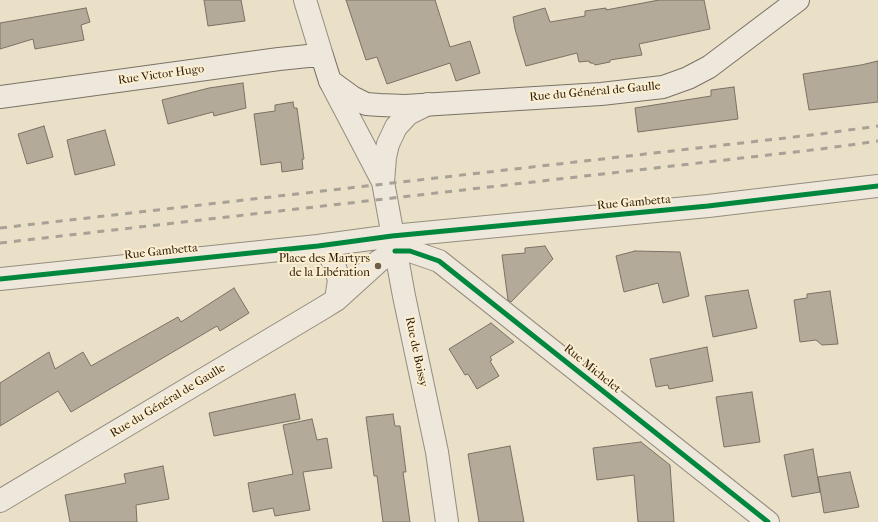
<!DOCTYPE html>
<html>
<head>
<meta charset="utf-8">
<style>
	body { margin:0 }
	canvas { display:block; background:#eadfc7 }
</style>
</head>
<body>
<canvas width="878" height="522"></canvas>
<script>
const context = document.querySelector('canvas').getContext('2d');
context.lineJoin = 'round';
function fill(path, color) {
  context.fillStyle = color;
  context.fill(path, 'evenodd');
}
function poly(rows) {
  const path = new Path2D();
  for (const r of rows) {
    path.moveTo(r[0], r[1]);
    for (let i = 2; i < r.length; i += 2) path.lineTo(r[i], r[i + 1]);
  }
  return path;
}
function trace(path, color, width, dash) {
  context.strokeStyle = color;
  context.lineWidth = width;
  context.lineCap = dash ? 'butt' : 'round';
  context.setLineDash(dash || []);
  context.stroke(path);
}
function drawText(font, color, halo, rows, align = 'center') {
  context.font = font + ' "IM FELL French Canon",serif';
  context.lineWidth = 4;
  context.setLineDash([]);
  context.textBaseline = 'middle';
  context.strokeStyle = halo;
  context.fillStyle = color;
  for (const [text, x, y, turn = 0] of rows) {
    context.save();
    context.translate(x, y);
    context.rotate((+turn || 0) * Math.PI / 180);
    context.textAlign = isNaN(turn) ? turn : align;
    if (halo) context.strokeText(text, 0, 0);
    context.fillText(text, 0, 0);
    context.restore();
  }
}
const building = poly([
	[204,0,241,0,245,21,208,26,204,0],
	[346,0,435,0,450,47,470,41,480,73,456,81,450,63,387,84,377,57,366,60,346,0],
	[659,0,704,0,710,29,639,44,642,55,610,60,610,62,595,65,593,63,590,63,589,61,579,62,577,53,526,66,515,29,513,17,545,8,550,22,585,16,585,11,606,8,606,10,659,0],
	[86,8,90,22,81,25,84,40,35,49,33,39,0,49,0,23,86,8],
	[878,61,878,102,809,110,803,74,861,65,878,61],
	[243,83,246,108,214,116,213,112,168,124,162,100,209,88,243,83],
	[734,87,738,119,638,132,635,108,711,96,711,90,734,87],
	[293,102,294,108,297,108,304,159,302,159,303,169,282,172,281,162,261,165,254,114,275,111,275,105,293,102],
	[44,126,53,157,27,164,18,134,44,126],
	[105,130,115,165,75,175,67,140,105,130],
	[545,246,553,259,511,302,508,300,502,255,525,253,525,248,545,246],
	[635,251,680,252,689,296,663,303,658,283,624,292,616,256,635,251],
	[234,288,249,313,220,331,217,326,71,412,58,391,0,426,0,383,49,352,55,369,83,352,91,366,178,317,181,322,234,288],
	[748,290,757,328,713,337,705,296,748,290],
	[830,291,838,344,822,345,816,340,800,342,794,300,807,298,807,294,830,291],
	[491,323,514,342,490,357,492,360,490,361,499,376,477,389,468,374,465,375,449,349,491,323],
	[707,347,713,381,669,389,668,385,656,387,650,359,707,347],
	[752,392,760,442,724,447,716,397,752,392],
	[295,394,300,419,214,436,209,413,295,394],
	[393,414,395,426,400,426,406,472,403,472,410,522,383,522,377,476,374,476,366,417,393,414],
	[312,419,317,440,327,438,332,468,303,472,310,510,275,516,273,508,253,512,248,483,293,474,283,425,312,419],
	[641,442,670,465,674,522,638,522,634,475,597,480,593,448,641,442],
	[510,446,524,522,479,522,468,454,510,446],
	[813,449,820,492,792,497,784,455,813,449],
	[163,466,169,499,136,505,137,522,70,522,65,495,126,483,124,474,163,466],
	[850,472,859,507,824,513,818,477,850,472]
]);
const street = poly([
	[305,0,322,56],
	[330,81,383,182],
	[428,104,408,114,396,127,388,144,385,157,383,182,404,296,437,452,447,522],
	[324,245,334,264,339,280,336,300],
	[395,251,410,251,439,261,768,522],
	[0,279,318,246,392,236,708,206,878,186],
	[0,501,323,308,336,300,379,261,395,251]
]);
const secondary = poly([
	[0,97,279,59,308,56,322,56,330,81,352,97,366,104,380,105,405,106,601,94,663,87,688,78,709,67,798,0]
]);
const rail = poly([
	[0,228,820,134,878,126],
	[0,243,821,149,878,141]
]);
const cycleway = poly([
	[395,251,410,251,439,261,768,522],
	[0,279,318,246,392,236,708,206,878,186]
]);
const markers = [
	[378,266,4,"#6d5f4b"]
];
const streetNames = [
	["Rue Victor Hugo",161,75,-8],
	["Rue du Général de Gaulle",595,92,-5],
	["Rue Gambetta",634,203,-5],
	["Rue Gambetta",161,252,-6],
	["Rue de Boissy",416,352,78],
	["Rue Michelet",592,369,39],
	["Rue du Général de Gaulle",168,401,-31]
];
const poiNames = [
	["Place des Martyrs",370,259],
	["de la Libération",370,273]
];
fill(building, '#b3aa99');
trace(building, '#7a7264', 1);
trace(street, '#958d7e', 24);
trace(secondary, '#7a7264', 24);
trace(street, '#ede8db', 22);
trace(secondary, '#ede8db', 22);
trace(rail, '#a7a196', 3, [7, 7]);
trace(cycleway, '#00873e', 5);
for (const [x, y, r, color] of markers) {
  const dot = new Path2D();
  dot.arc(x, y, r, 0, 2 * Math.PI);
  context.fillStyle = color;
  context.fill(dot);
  trace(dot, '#fbeed1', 1.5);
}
drawText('12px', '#2a1a08', '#fbeed1', streetNames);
drawText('12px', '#2a1a08', '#fbeed1', poiNames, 'right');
</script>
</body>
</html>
